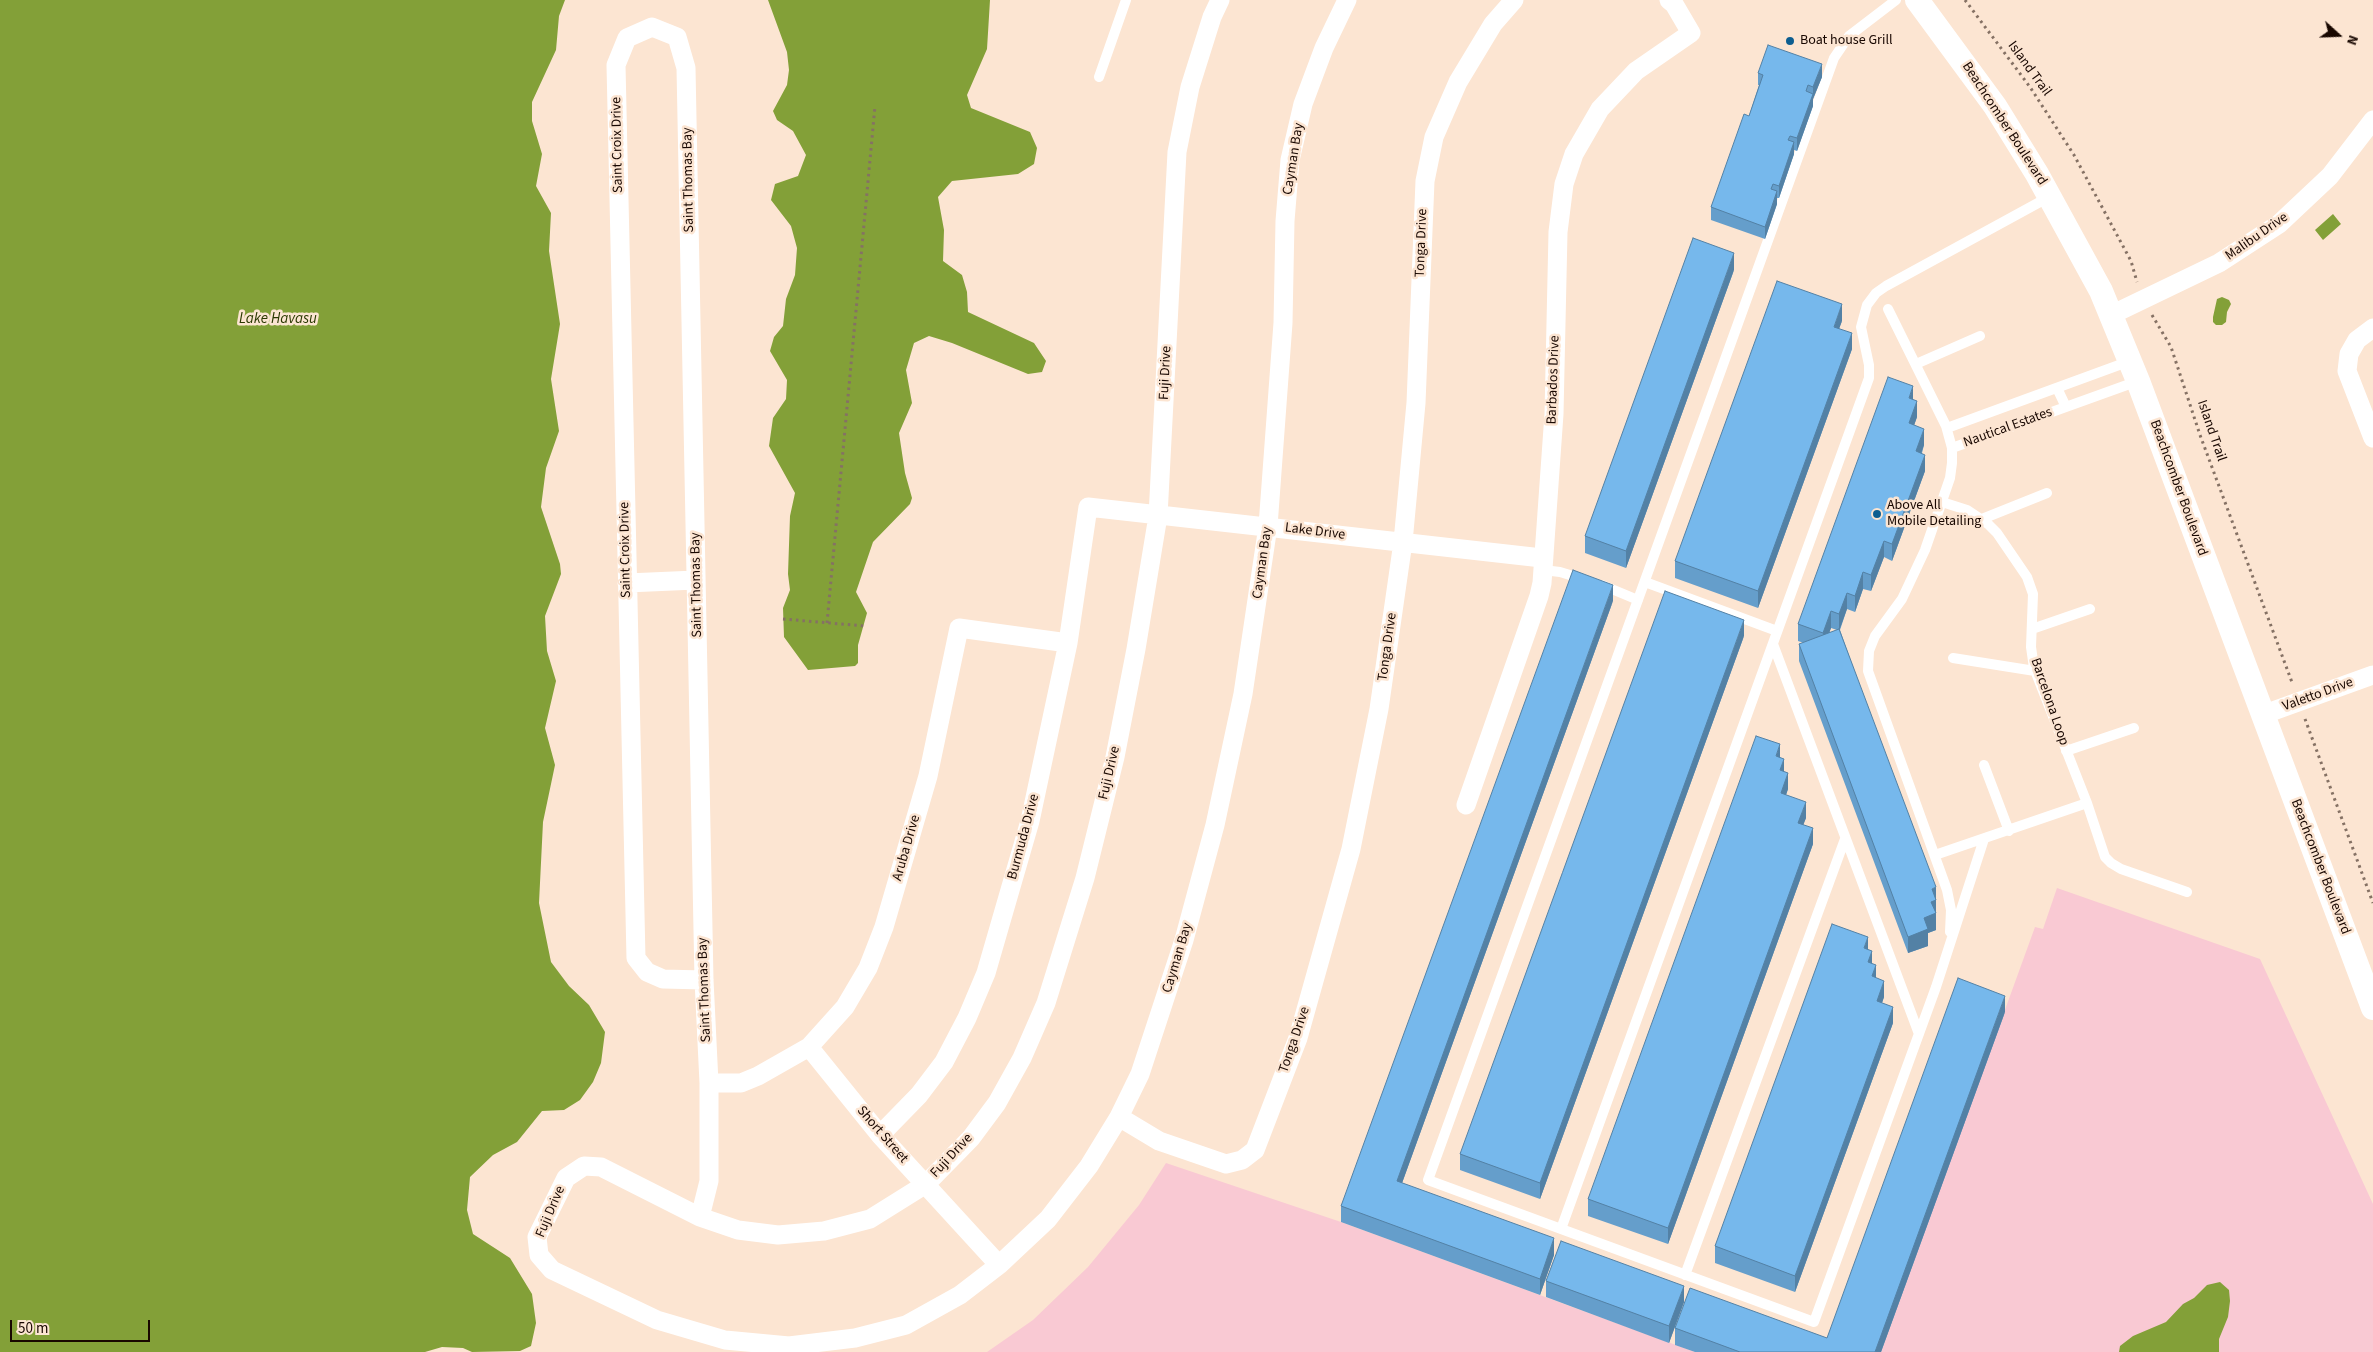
<!DOCTYPE html>
<html>
<head>
<meta charset="utf-8">
<style>
	body { margin:0 }
	#map { position:relative; width:2373px; height:1352px; overflow:hidden; background:#fce5d2; font-family:"Source Sans 3",sans-serif }
	canvas { display:block }
	.north { position:absolute; left:2313px; top:10px; width:50px; height:50px; -webkit-text-stroke:4px #fce5d2; paint-order:stroke; rotate:110deg; font-size:14px; font-weight:700; line-height:20px; text-align:center; color:#180700 }
	.north::after { content:''; display:block; margin:auto; width:18px; height:22px; background:#180700; clip-path:polygon(50% 0,100% 100%,50% 72%,0 100%) }
	.scale { position:absolute; left:10px; top:1320px; width:140px; height:22px; box-sizing:border-box; border:2px solid #180700; border-top:0; padding-left:6px; font-size:15px; line-height:18px; white-space:nowrap; color:#180700; -webkit-text-stroke:4px #fce5d2; paint-order:stroke }
</style>
</head>
<body>
<div id="map">
<canvas width="2373" height="1352"></canvas>
<div class="north">N</div>
<div class="scale">50 m</div>
</div>
<script>
const context = document.querySelector('canvas').getContext('2d');
context.lineJoin = 'round';
function fill(path, color) {
  context.fillStyle = color;
  context.fill(path, 'evenodd');
}
function poly(rows) {
  const path = new Path2D();
  for (const r of rows) {
    path.moveTo(r[0], r[1]);
    for (let i = 2; i < r.length; i += 2) path.lineTo(r[i], r[i + 1]);
  }
  return path;
}
function trace(path, color, width, dash) {
  context.strokeStyle = color;
  context.lineWidth = width;
  context.lineCap = dash ? 'butt' : 'round';
  context.setLineDash(dash || []);
  context.stroke(path);
}
function drawText(font, color, halo, rows, align = 'center') {
  context.font = font + ' "Source Sans 3",sans-serif';
  context.lineWidth = 5;
  context.setLineDash([]);
  context.textBaseline = 'middle';
  context.strokeStyle = halo;
  context.fillStyle = color;
  for (const [text, x, y, turn = 0] of rows) {
    context.save();
    context.translate(x, y);
    context.rotate((+turn || 0) * Math.PI / 180);
    context.textAlign = isNaN(turn) ? turn : align;
    if (halo) context.strokeText(text, 0, 0);
    context.fillText(text, 0, 0);
    context.restore();
  }
}
const green = poly([
	[2057,888,2260,959,2373,1204,2373,1352,1881,1352,2035,927,2043,929],
	[1166,1163,1341,1222,1695,1352,987,1352,1033,1320,1088,1267,1139,1205]
]);
const water = poly([
	[0,0,565,0,559,16,556,50,532,102,532,121,542,154,536,186,551,213,549,251,560,324,551,379,559,431,546,468,541,507,560,564,561,574,545,616,547,651,556,681,545,728,555,765,543,822,539,903,551,962,569,986,589,1005,605,1032,601,1063,593,1082,580,1100,564,1110,542,1111,517,1142,493,1155,470,1177,467,1210,473,1234,510,1258,532,1294,536,1323,531,1346,520,1351,472,1352,463,1348,442,1347,425,1352,0,1352],
	[768,0,990,0,987,49,967,95,971,108,1030,132,1037,148,1034,164,1018,174,952,181,938,197,944,230,943,261,962,275,967,292,968,312,1034,343,1046,361,1042,372,1028,374,952,343,929,336,914,343,906,370,912,403,899,433,905,473,912,498,910,504,873,542,856,592,867,613,858,645,858,663,855,666,808,670,784,637,783,608,790,590,788,574,790,516,795,493,769,446,773,418,786,399,787,380,770,351,774,337,783,326,786,299,795,275,797,248,791,226,771,200,775,184,798,176,806,155,793,131,777,120,773,111,787,85,789,70,787,52],
	[2333,214,2341,224,2323,240,2315,230],
	[2222,297,2229,300,2231,304,2227,312,2226,322,2222,325,2216,325,2213,322,2213,317,2217,299],
	[2220,1282,2229,1290,2230,1301,2228,1317,2219,1339,2219,1352,2119,1352,2120,1346,2133,1336,2166,1322,2183,1304,2194,1298,2207,1285]
]);
const path = poly([
	[1965,0,2030,87,2074,155,2131,261,2137,282],
	[2152,315,2171,347,2200,435,2293,685],
	[783,619,865,626],
	[827,623,875,106],
	[2305,719,2373,903]
]);
const service = poly([
	[1896,0,1849,36,1834,58,1428,1180,1814,1322,1936,987,1984,839],
	[1099,77,1126,0],
	[1888,309,1946,426,1952,448,1952,463,1950,478,1925,550,1902,599,1875,636,1869,651,1868,671,1947,890,1951,910,1950,932],
	[1916,364,1980,336],
	[2057,388,2066,407],
	[1947,428,2130,361],
	[1952,448,2138,381],
	[1982,519,2047,493],
	[1543,570,1560,572,1583,579],
	[1645,582,1777,631],
	[1602,585,1638,600],
	[2032,629,2090,609],
	[1773,644,1919,1034],
	[1953,658,2035,671],
	[2066,751,2134,728],
	[1984,765,2009,831],
	[2087,803,2105,857,2111,863,2121,869,2187,892],
	[1935,855,2087,803,2034,668,2031,647,2033,594,2027,577,1997,533,1988,524,1967,510,1942,502],
	[1561,1229,1869,378,1869,365,1861,327,1867,305,1876,293,1886,286,2049,197],
	[1685,1275,1845,839]
]);
const minor = poly([
	[1220,0,1212,17,1190,87,1177,152,1158,516,1136,649,1115,757,1085,878,1046,1003,1022,1058,997,1103,971,1138,926,1184,870,1219,824,1231,778,1235,738,1230,700,1217,601,1167,584,1166,566,1178,537,1237,539,1255,552,1270,657,1320,725,1340,789,1346,855,1338,906,1325,960,1295,999,1265,1048,1219,1089,1166,1119,1117,1140,1074,1184,940,1215,825,1243,694,1268,526,1283,323,1285,221,1290,160,1303,104,1324,48,1347,0],
	[2111,315,2219,263,2279,224,2330,176,2373,120],
	[2373,328,2357,340,2349,354,2347,371,2373,438],
	[627,583,696,580],
	[2262,715,2373,675],
	[1466,805,1539,596,1542,583,1554,414,1558,232,1564,184,1574,154,1600,109,1636,71,1691,33,1674,4,1669,0],
	[809,1047,880,1135,999,1265],
	[709,1083,741,1083,758,1076,809,1047,845,1007,868,968,884,927,928,776,959,628,1068,643],
	[1119,1117,1159,1141,1226,1164,1242,1160,1255,1150,1298,1038,1351,849,1379,709,1403,542,1416,403,1425,181,1434,137,1458,82,1493,24,1514,0],
	[880,1135,919,1095,944,1062,967,1018,986,973,1030,821,1068,643,1088,507,1542,558],
	[700,1217,709,1181,709,1083,704,980,686,68,677,37,652,27,627,38,616,65,636,958,647,972,663,979,704,980]
]);
const tertiary = poly([
	[1917,0,1995,106,2037,174,2101,291,2138,381,2373,1008]
]);
const wall = poly([
	[1758,73,1822,77,1813,99,1813,106,1797,151,1794,150,1794,154,1779,198,1777,198,1777,204,1765,239,1711,220,1711,207,1749,116,1759,85,1758,85],
	[1734,270,1626,568,1585,553,1585,536],
	[1842,321,1839,328,1852,349,1758,608,1675,578,1675,561],
	[1913,399,1917,417,1914,425,1924,445,1922,453,1925,471,1892,561,1884,557,1871,591,1863,589,1855,612,1847,609,1840,630,1936,904,1936,930,1928,933,1928,946,1908,953,1799,661,1799,644,1804,643,1798,641,1798,624],
	[1831,628,1837,630,1829,633],
	[1613,601,1402,1183,1554,1255,1540,1295,1341,1222,1341,1206],
	[1744,636,1540,1199,1460,1170,1460,1154],
	[1780,757,1788,789,1786,795,1806,818,1803,824,1813,844,1668,1244,1588,1216,1588,1199],
	[1868,950,1876,978,1884,997,1882,1003,1893,1023,1795,1292,1715,1263,1715,1246],
	[2005,1012,1881,1352,1695,1352,1675,1345,1675,1328,1827,1338],
	[1546,1281,1684,1302,1669,1343,1546,1297]
]);
const shadedWall = poly([
	[1822,64,1822,77,1813,99,1813,87],
	[1813,94,1813,106,1797,151,1797,138],
	[1794,142,1794,154,1779,198,1779,186],
	[1777,191,1777,204,1765,239,1765,227],
	[1734,253,1734,270,1626,568,1626,551],
	[1842,304,1842,321,1834,343,1834,327],
	[1852,333,1852,349,1758,608,1758,591],
	[1913,386,1913,403,1909,398],
	[1917,401,1917,417,1909,440,1909,423],
	[1924,429,1924,445,1916,468,1916,451],
	[1925,455,1925,471,1892,561,1892,544],
	[1884,541,1884,557,1871,591,1871,575],
	[1863,572,1863,589,1855,612,1855,596],
	[1613,585,1613,601,1397,1197,1397,1181],
	[1847,593,1847,609,1839,631,1839,614],
	[1831,611,1831,628,1823,650,1823,633],
	[1744,620,1744,636,1540,1199,1540,1183],
	[1780,744,1780,761,1776,756],
	[1784,759,1784,775,1780,770],
	[1788,773,1788,789,1781,809,1781,793],
	[1806,802,1806,818,1798,839,1798,823],
	[1813,828,1813,844,1668,1244,1668,1228],
	[1936,887,1936,930,1928,933,1928,946,1908,953,1908,937,1932,889],
	[1868,937,1868,953,1864,948],
	[1872,951,1872,967,1868,962],
	[1876,965,1876,982,1872,976],
	[1884,981,1884,997,1877,1017,1877,1001],
	[2005,996,2005,1012,1881,1352,1875,1352],
	[1893,1007,1893,1023,1795,1292,1795,1276],
	[1554,1238,1554,1255,1540,1295,1540,1279],
	[1684,1286,1684,1302,1669,1343,1669,1326]
]);
const building = poly([
	[1768,45,1822,64,1813,87,1808,85,1806,91,1813,94,1797,138,1790,136,1788,140,1794,142,1779,186,1773,184,1771,189,1777,191,1765,227,1711,207,1744,114,1749,116,1763,75,1758,73,1768,45],
	[1693,238,1734,253,1626,551,1585,536,1693,238],
	[1777,281,1842,304,1834,327,1852,333,1758,591,1675,561,1777,281],
	[1888,377,1913,386,1909,398,1917,401,1909,423,1924,429,1916,451,1925,455,1892,544,1884,541,1871,575,1863,572,1855,596,1847,593,1839,614,1831,611,1823,633,1798,624,1888,377],
	[1573,570,1613,585,1397,1181,1554,1238,1540,1279,1341,1206,1573,570],
	[1665,591,1744,620,1540,1183,1460,1154,1665,591],
	[1839,629,1936,887,1932,889,1936,900,1931,902,1936,913,1924,918,1928,929,1908,937,1799,644,1839,629],
	[1756,736,1780,744,1776,756,1784,759,1780,770,1788,773,1781,793,1806,802,1798,823,1813,828,1668,1228,1588,1199,1756,736],
	[1832,924,1868,937,1864,948,1872,951,1868,962,1876,965,1872,976,1884,981,1877,1001,1893,1007,1795,1276,1715,1246,1832,924],
	[1958,978,2005,996,1875,1352,1740,1352,1675,1328,1690,1288,1827,1338,1958,978],
	[1561,1241,1684,1286,1669,1326,1546,1281,1561,1241]
]);
const markers = [
	[1790,41,5,"#0d5e90"],
	[1877,514,5,"#0d5e90"]
];
const poiNames = [
	["Boat house Grill",1800,41],
	["Above All",1887,506],
	["Mobile Detailing",1887,522]
];
const streetNames = [
	["Island Trail",2029,69,54],
	["Beachcomber Boulevard",2004,124,57],
	["Saint Croix Drive",618,145,-91],
	["Cayman Bay",1294,159,-81],
	["Saint Thomas Bay",689,180,-91],
	["Malibu Drive",2257,237,-35],
	["Tonga Drive",1422,243,-88],
	["Fuji Drive",1166,373,-87],
	["Barbados Drive",1554,380,-88],
	["Nautical Estates",2008,428,-20],
	["Island Trail",2211,431,71],
	["Beachcomber Boulevard",2178,488,70],
	["Lake Drive",1315,532,7],
	["Saint Croix Drive",626,550,-91],
	["Cayman Bay",1263,563,-82],
	["Saint Thomas Bay",697,585,-91],
	["Tonga Drive",1388,647,-82],
	["Valetto Drive",2318,695,-20],
	["Barcelona Loop",2049,702,71],
	["Fuji Drive",1110,773,-77],
	["Burmuda Drive",1024,837,-75],
	["Aruba Drive",907,848,-74],
	["Beachcomber Boulevard",2320,867,69],
	["Cayman Bay",1178,958,-73],
	["Saint Thomas Bay",705,990,-92],
	["Tonga Drive",1295,1040,-71],
	["Short Street",882,1135,49],
	["Fuji Drive",952,1156,-47],
	["Fuji Drive",551,1212,-67]
];
const waterNames = [
	["Lake Havasu",278,320]
];
fill(green, '#f9c9d3');
fill(water, '#83a038');
trace(path, '#857164', 3, [2.5, 4]);
trace(service, '#fff', 10);
trace(minor, '#fff', 19);
trace(tertiary, '#fff', 24);
fill(wall, '#659ecb');
fill(shadedWall, '#5381a5');
fill(building, '#76b8ec');
trace(building, '#5381a5', 1);
for (const [x, y, r, color] of markers) {
  const dot = new Path2D();
  dot.arc(x, y, r, 0, 2 * Math.PI);
  context.fillStyle = color;
  context.fill(dot);
  trace(dot, '#fce5d2', 2);
}
drawText('14px', '#180700', '#fce5d2', poiNames, 'left');
drawText('14px', '#180700', '#fce5d2', streetNames);
drawText('italic 15px', '#2a3800', '#fce5d2', waterNames);
</script>
</body>
</html>
